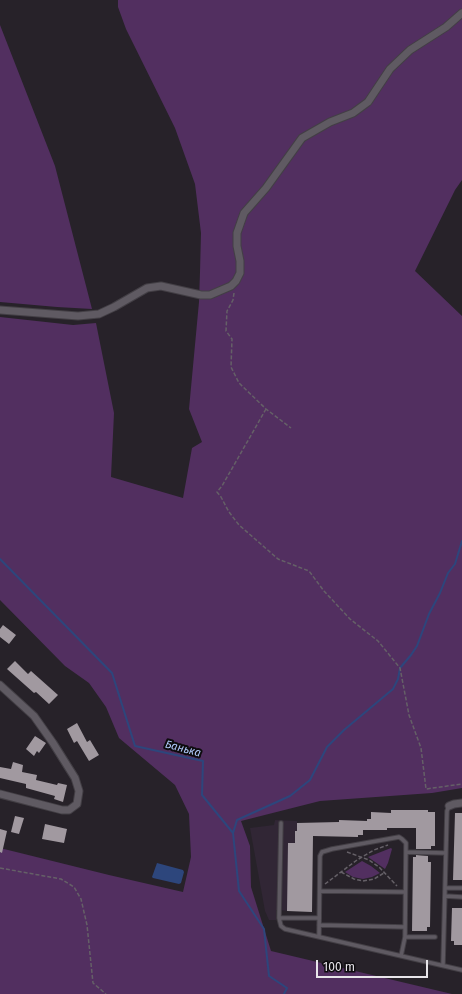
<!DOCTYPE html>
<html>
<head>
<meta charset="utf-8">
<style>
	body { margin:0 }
	#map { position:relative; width:462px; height:994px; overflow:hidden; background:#272229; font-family:"Fira Sans",sans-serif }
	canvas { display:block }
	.scale { position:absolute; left:316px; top:960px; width:112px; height:18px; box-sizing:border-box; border:2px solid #e8e5ea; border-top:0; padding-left:5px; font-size:12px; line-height:14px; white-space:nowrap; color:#e8e5ea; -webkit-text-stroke:3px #0e0c0f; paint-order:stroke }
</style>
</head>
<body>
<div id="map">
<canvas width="462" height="994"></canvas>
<div class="scale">100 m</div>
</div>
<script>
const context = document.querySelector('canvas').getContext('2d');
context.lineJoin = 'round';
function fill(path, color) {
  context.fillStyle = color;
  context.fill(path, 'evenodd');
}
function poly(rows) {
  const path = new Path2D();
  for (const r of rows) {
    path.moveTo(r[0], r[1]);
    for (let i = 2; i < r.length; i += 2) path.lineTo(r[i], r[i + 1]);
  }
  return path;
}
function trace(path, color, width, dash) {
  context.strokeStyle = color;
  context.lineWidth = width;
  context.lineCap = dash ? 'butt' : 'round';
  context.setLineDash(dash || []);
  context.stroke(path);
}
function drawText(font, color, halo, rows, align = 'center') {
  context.font = font + ' "Fira Sans",sans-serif';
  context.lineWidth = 4;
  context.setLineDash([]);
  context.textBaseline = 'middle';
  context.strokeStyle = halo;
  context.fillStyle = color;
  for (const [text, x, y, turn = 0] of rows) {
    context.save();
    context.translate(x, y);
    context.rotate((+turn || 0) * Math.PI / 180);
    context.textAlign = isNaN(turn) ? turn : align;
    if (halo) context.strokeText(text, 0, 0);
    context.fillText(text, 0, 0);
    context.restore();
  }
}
const education = poly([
	[275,820,297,821,297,831,295,831,294,911,276,910,276,920,269,920,265,911,250,828,274,825]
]);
const green = poly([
	[118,0,462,0,462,180,455,190,415,271,462,316,462,788,432,793,320,801,241,821,250,846,251,887,271,951,452,994,0,994,0,848,109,875,183,892,191,857,189,814,175,785,119,738,106,707,89,683,65,666,0,600,0,317,73,325,96,323,114,413,111,477,183,498,192,448,202,442,189,409,199,302,200,272,201,233,195,184,175,128,126,29,118,7],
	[0,25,55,166,92,309,57,307,0,302],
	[391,848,392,849,388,863,385,869,368,857],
	[362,861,371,866,380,873,372,877,363,879,353,877,345,872]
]);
const water = poly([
	[157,863,183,870,184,872,181,883,179,884,153,878,152,877]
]);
const stream = poly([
	[0,559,112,673,135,746,203,761,202,795,233,833,239,891,264,929,269,976,287,988,284,994],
	[233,833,237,820,290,796,310,780,327,747,344,730,393,689,398,679,400,668,411,655,417,646,429,614,440,593,448,573,455,564,462,541]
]);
const building = poly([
	[3,625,16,635,9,644,0,637,0,629],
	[15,661,28,674,31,671,58,695,49,704,36,692,34,693,7,669],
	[77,723,87,742,90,740,99,755,89,761,77,741,74,743,67,729],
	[35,736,46,743,39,753,37,751,34,756,26,749],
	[13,762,23,765,22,772,37,775,36,780,57,785,58,783,67,785,63,802,54,799,55,796,26,788,26,784,0,778,0,767,11,769],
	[391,810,428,810,428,812,435,812,435,846,431,846,431,849,416,849,416,828,387,828,387,830,363,830,363,835,358,835,358,837,313,836,312,912,287,911,288,843,295,843,295,831,297,831,297,823,339,822,339,820,367,821,367,819,371,819,371,812,391,813],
	[455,813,462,813,462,880,453,880],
	[15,816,24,818,19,834,11,832],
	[45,824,67,829,64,843,42,839],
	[0,829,7,831,2,853,0,852],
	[416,855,428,856,428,862,431,862,430,927,427,927,427,931,412,931,413,857,416,857],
	[452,908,462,908,462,945,454,945,454,941,451,941]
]);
const path = poly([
	[234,293,233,300,227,311,226,331,232,339,231,367,239,383,266,409,291,428],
	[266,409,222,486,217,492,221,497,229,512,239,525,278,559,309,571,324,591,350,619,378,641,400,668,409,715,421,748,426,789,462,784],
	[347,852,369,860,379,867,397,886],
	[0,868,61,879,74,887,81,899,87,925,93,983,106,994],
	[341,872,354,879,363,881,374,879,384,873],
	[325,884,357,860,374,850,388,845]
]);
const service = poly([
	[281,823,279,918,281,926,285,929,462,970],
	[406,852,446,853],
	[445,888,462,888],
	[320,891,405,892],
	[445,896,462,897],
	[279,918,319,918],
	[319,925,405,927],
	[319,937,320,856,322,852,332,849,399,837,402,839,406,843,405,937,401,956],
	[405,937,435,937],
	[443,965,447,811,449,806]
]);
const minor = poly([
	[0,310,78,316,99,314,114,307,147,288,161,286,201,295,210,295,231,286,236,281,240,273,240,261,237,246,237,233,244,213,266,188,302,138,330,122,353,113,368,102,390,69,410,50,446,27,462,13],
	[0,685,34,716,53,743,75,778,79,791,77,804,69,810,62,810,0,794],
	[449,806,454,804,462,803]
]);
const waterNames = [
	["Банька",183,749,15]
];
fill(education, '#312635');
fill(green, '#522f60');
fill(water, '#2d467c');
trace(stream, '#2d467c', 2);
fill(building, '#a199a0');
trace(service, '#433f45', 5.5);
trace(minor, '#433f45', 9);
trace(path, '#656067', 1.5, [4, 2]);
trace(service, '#5f5a62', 3.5);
trace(minor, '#5f5a62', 7);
drawText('italic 11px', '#b3cdfe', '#0e0c0f', waterNames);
</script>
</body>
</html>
